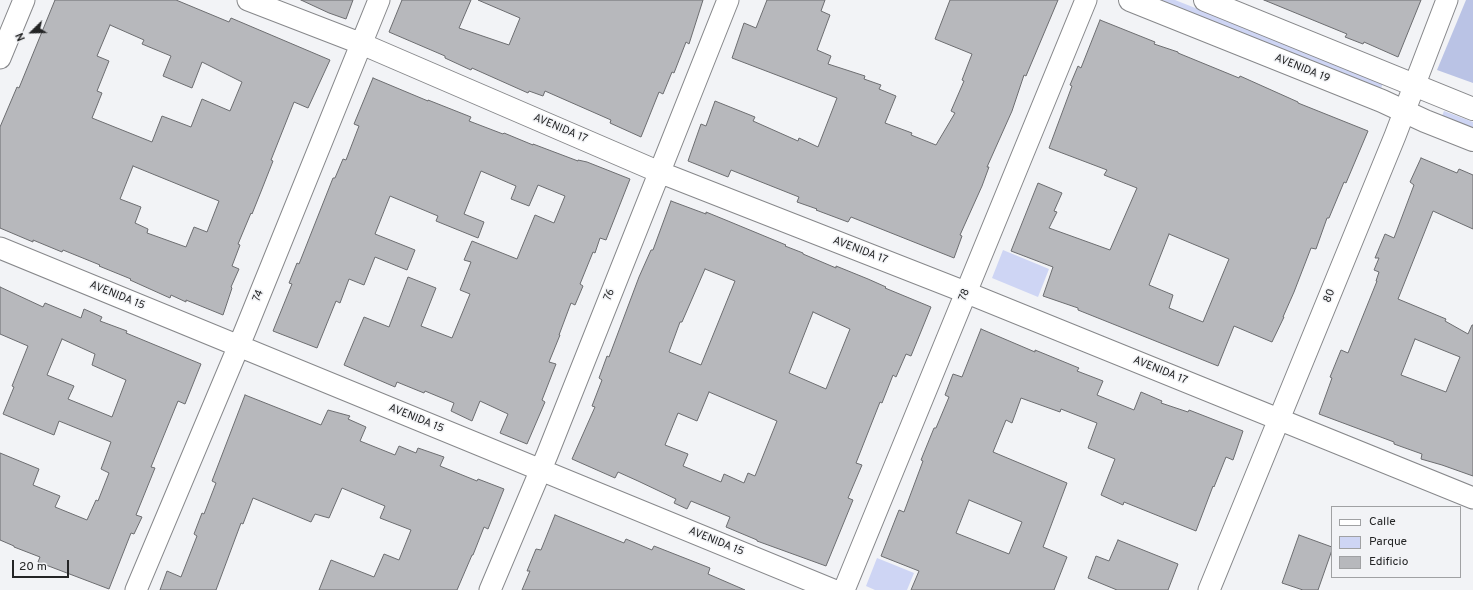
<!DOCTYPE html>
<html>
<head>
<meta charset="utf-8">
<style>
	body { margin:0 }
	#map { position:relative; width:1473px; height:590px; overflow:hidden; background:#f2f3f6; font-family:Overpass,sans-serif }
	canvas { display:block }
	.legend { position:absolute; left:1331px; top:506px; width:130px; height:72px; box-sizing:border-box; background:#f2f3f6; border:1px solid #a0a1a3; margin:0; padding:5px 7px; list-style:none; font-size:12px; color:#242526 }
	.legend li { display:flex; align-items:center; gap:8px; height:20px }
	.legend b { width:20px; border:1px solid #a0a1a3 }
	.north { position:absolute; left:12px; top:12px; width:40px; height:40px; -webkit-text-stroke:3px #f2f3f6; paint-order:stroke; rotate:247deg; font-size:11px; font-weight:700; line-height:16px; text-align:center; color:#242526 }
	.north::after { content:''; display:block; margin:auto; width:14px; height:18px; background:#242526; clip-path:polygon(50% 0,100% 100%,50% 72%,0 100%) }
	.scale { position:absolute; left:12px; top:560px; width:57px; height:18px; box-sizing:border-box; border:2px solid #242526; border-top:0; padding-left:5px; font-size:12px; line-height:14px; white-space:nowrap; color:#242526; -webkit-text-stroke:3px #f2f3f6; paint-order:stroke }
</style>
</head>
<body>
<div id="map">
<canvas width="1473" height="590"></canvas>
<ul class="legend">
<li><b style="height:5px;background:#fff"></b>Calle</li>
<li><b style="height:11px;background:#ced5f4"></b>Parque</li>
<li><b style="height:11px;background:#b7b8bc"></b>Edificio</li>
</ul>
<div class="north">N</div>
<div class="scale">20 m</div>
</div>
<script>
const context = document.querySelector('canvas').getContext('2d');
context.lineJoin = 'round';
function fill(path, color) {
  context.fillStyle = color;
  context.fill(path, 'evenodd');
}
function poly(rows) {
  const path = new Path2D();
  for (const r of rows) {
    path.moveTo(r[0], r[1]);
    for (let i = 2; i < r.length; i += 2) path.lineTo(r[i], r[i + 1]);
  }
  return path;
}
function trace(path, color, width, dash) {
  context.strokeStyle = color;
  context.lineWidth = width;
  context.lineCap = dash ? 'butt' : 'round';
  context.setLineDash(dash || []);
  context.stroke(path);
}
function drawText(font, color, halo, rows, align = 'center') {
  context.font = font + ' Overpass,sans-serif';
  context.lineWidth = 3;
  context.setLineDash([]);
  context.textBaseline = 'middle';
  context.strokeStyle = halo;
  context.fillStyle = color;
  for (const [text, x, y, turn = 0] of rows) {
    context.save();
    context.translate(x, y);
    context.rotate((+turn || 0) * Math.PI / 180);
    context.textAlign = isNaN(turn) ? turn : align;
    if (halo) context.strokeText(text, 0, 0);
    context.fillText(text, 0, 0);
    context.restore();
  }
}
const green = poly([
	[1160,0,1175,0,1383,82,1381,89],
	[1444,111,1473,122,1473,129,1442,116],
	[1003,250,1049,269,1038,297,992,278],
	[877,558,914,573,907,590,875,590,866,586]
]);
const forest = poly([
	[1466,0,1473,0,1473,83,1437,70]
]);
const building = poly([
	[55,0,176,0,229,22,231,18,330,60,308,108,294,102,271,160,273,161,262,189,252,214,251,213,238,244,240,245,232,266,239,269,231,287,232,288,223,315,186,300,186,302,171,295,170,298,130,280,131,279,99,266,100,265,63,250,62,252,33,240,33,242,0,228,0,127,17,87,19,88,55,0],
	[110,25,144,40,142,44,171,56,163,76,192,88,202,62,242,82,230,111,202,99,191,127,162,116,152,142,92,118,102,93,97,91,109,61,97,56,110,25],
	[133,166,219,201,207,232,194,227,186,247,147,233,148,229,135,223,141,207,120,199,133,166],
	[301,0,353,0,346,19,329,13,301,0],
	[402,0,471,0,459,28,509,45,520,18,478,0,703,0,689,44,686,42,674,73,672,72,663,94,659,92,641,137,610,123,611,120,545,91,543,96,529,91,528,93,472,68,471,70,445,58,445,56,389,32,402,0],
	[767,0,825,0,821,11,830,15,817,50,831,56,828,64,865,76,864,79,881,85,879,89,896,96,885,123,912,133,911,135,936,145,955,113,951,111,964,81,962,80,972,54,935,39,950,0,1058,0,1026,76,1024,75,1012,111,987,167,989,167,982,186,960,235,962,236,954,258,851,217,848,222,816,210,817,209,797,202,799,197,731,170,728,177,688,161,701,124,706,126,715,101,755,117,753,121,798,141,799,138,818,147,837,98,732,58,744,23,756,28,767,0],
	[1264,0,1421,0,1398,57,1364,42,1363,44,1345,37,1347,34,1264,0],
	[1100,20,1155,42,1154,44,1178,52,1178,53,1239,78,1240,76,1298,102,1298,103,1368,131,1346,183,1344,182,1329,218,1327,218,1316,249,1311,248,1294,292,1283,317,1284,317,1272,342,1234,326,1218,366,1078,310,1078,308,1043,296,1053,267,1011,251,1038,183,1062,193,1054,211,1057,212,1049,228,1110,250,1137,188,1104,175,1107,170,1049,148,1072,86,1070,85,1078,66,1081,68,1100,20],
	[1169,234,1229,259,1203,322,1169,308,1173,295,1149,285,1169,234],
	[373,78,428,101,428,100,471,117,469,121,503,134,504,133,533,145,533,144,578,161,578,160,587,162,630,179,606,240,600,238,595,253,593,252,580,284,583,286,575,305,571,303,559,335,560,335,549,362,556,364,542,400,545,402,527,444,500,433,508,414,480,401,472,421,451,411,454,403,425,391,424,393,397,382,395,387,344,365,364,317,389,327,408,277,436,288,421,326,452,338,470,294,460,290,471,262,464,260,472,241,517,259,535,215,554,223,565,196,538,185,529,206,511,199,516,186,481,171,464,214,484,222,478,238,436,221,438,216,390,196,375,234,415,250,407,270,375,257,364,285,349,279,340,303,336,301,317,348,273,331,292,284,289,283,297,263,299,264,333,178,335,178,343,159,346,160,359,126,354,124,373,78],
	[1421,158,1457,173,1459,169,1473,175,1473,229,1433,211,1398,299,1446,319,1445,321,1468,334,1472,325,1473,325,1473,476,1442,465,1421,459,1422,454,1394,444,1394,442,1319,414,1332,378,1330,377,1341,350,1348,353,1377,281,1376,281,1379,272,1374,270,1379,258,1375,258,1385,234,1394,238,1414,185,1410,182,1421,158],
	[1415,339,1460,357,1446,392,1401,375,1415,339],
	[671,201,706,214,706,212,728,221,786,245,785,246,803,253,803,254,836,268,836,266,868,279,886,287,885,288,931,307,911,356,906,354,896,377,893,375,882,403,880,402,856,463,862,465,848,498,853,500,826,566,757,541,757,540,726,527,730,517,691,501,687,509,674,503,676,499,638,481,618,472,615,478,572,459,595,407,592,406,602,380,599,378,607,356,609,357,639,277,651,250,653,250,671,201],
	[705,269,735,281,701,365,669,352,680,322,682,322,705,269],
	[813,312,850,329,826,389,789,373,813,312],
	[709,392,777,421,755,476,748,473,744,483,724,474,721,482,683,466,688,454,665,445,678,413,697,421,709,392],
	[0,287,43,307,45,303,81,318,84,309,102,317,100,321,127,331,126,333,201,364,185,404,178,401,151,467,155,468,136,515,142,517,134,534,131,533,109,589,38,562,40,557,14,547,14,546,0,540,0,453,39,469,33,485,60,496,55,507,87,520,96,500,98,501,109,473,101,469,111,442,59,421,54,435,3,414,14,387,12,386,28,346,0,334,0,287],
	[62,339,95,354,92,365,126,380,112,417,68,399,74,386,47,375,62,339],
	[981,329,1035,352,1035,350,1079,368,1077,371,1103,381,1097,395,1134,410,1141,392,1162,401,1161,403,1188,412,1189,410,1243,431,1233,460,1226,457,1214,487,1213,486,1196,531,1124,502,1123,505,1101,495,1115,459,1088,448,1097,423,1061,409,1060,412,1021,398,1012,423,1006,420,993,452,1067,483,1043,547,1067,557,1054,590,911,590,919,571,881,556,899,510,904,512,923,461,921,460,934,428,936,428,949,397,945,395,953,374,962,377,981,329],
	[969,500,1022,522,1009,554,956,533,969,500],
	[245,395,321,425,328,410,350,416,348,419,366,427,360,441,395,455,399,446,416,453,418,448,444,457,440,466,477,481,478,479,504,489,488,529,484,527,473,555,472,555,457,590,319,590,331,560,374,577,384,554,399,560,411,530,380,518,385,506,342,488,329,518,315,514,311,522,253,498,243,524,241,523,216,590,160,590,167,571,181,577,197,536,194,534,202,513,204,514,216,483,212,481,245,395],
	[555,515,624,543,626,539,652,550,654,546,710,568,708,574,745,590,522,590,530,571,527,571,536,549,541,550,555,515],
	[1299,535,1332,547,1332,550,1318,590,1303,590,1282,583,1299,535],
	[1118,540,1178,564,1168,590,1117,590,1088,578,1096,556,1109,561,1118,540]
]);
const minor = poly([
	[248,0,362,44,659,172,965,292,1473,498],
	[0,58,24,0],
	[0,248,833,590],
	[136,590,245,331,379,0],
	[490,590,547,455,728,0],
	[844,590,1086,0],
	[1209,590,1395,136,1447,0]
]);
const secondary = poly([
	[1130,0,1382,101,1425,121,1473,140],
	[1205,0,1473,109]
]);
const streetNames = [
	["AVENIDA 19",1302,69,22],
	["AVENIDA 17",560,129,23],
	["AVENIDA 17",860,251,21],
	["76",610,295,-68],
	["78",965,295,-68],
	["AVENIDA 15",117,296,22],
	["74",259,296,-68],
	["80",1330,296,-68],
	["AVENIDA 17",1160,371,22],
	["AVENIDA 15",416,419,22],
	["AVENIDA 15",716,542,22]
];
fill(green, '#ced5f4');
fill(forest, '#bac3e5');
fill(building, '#b7b8bc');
trace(building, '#6c6d70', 1);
trace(minor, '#87888b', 23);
trace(secondary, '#87888b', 24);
trace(minor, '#fff', 21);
trace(secondary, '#fff', 22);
drawText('11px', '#242526', '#f2f3f6', streetNames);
</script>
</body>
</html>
